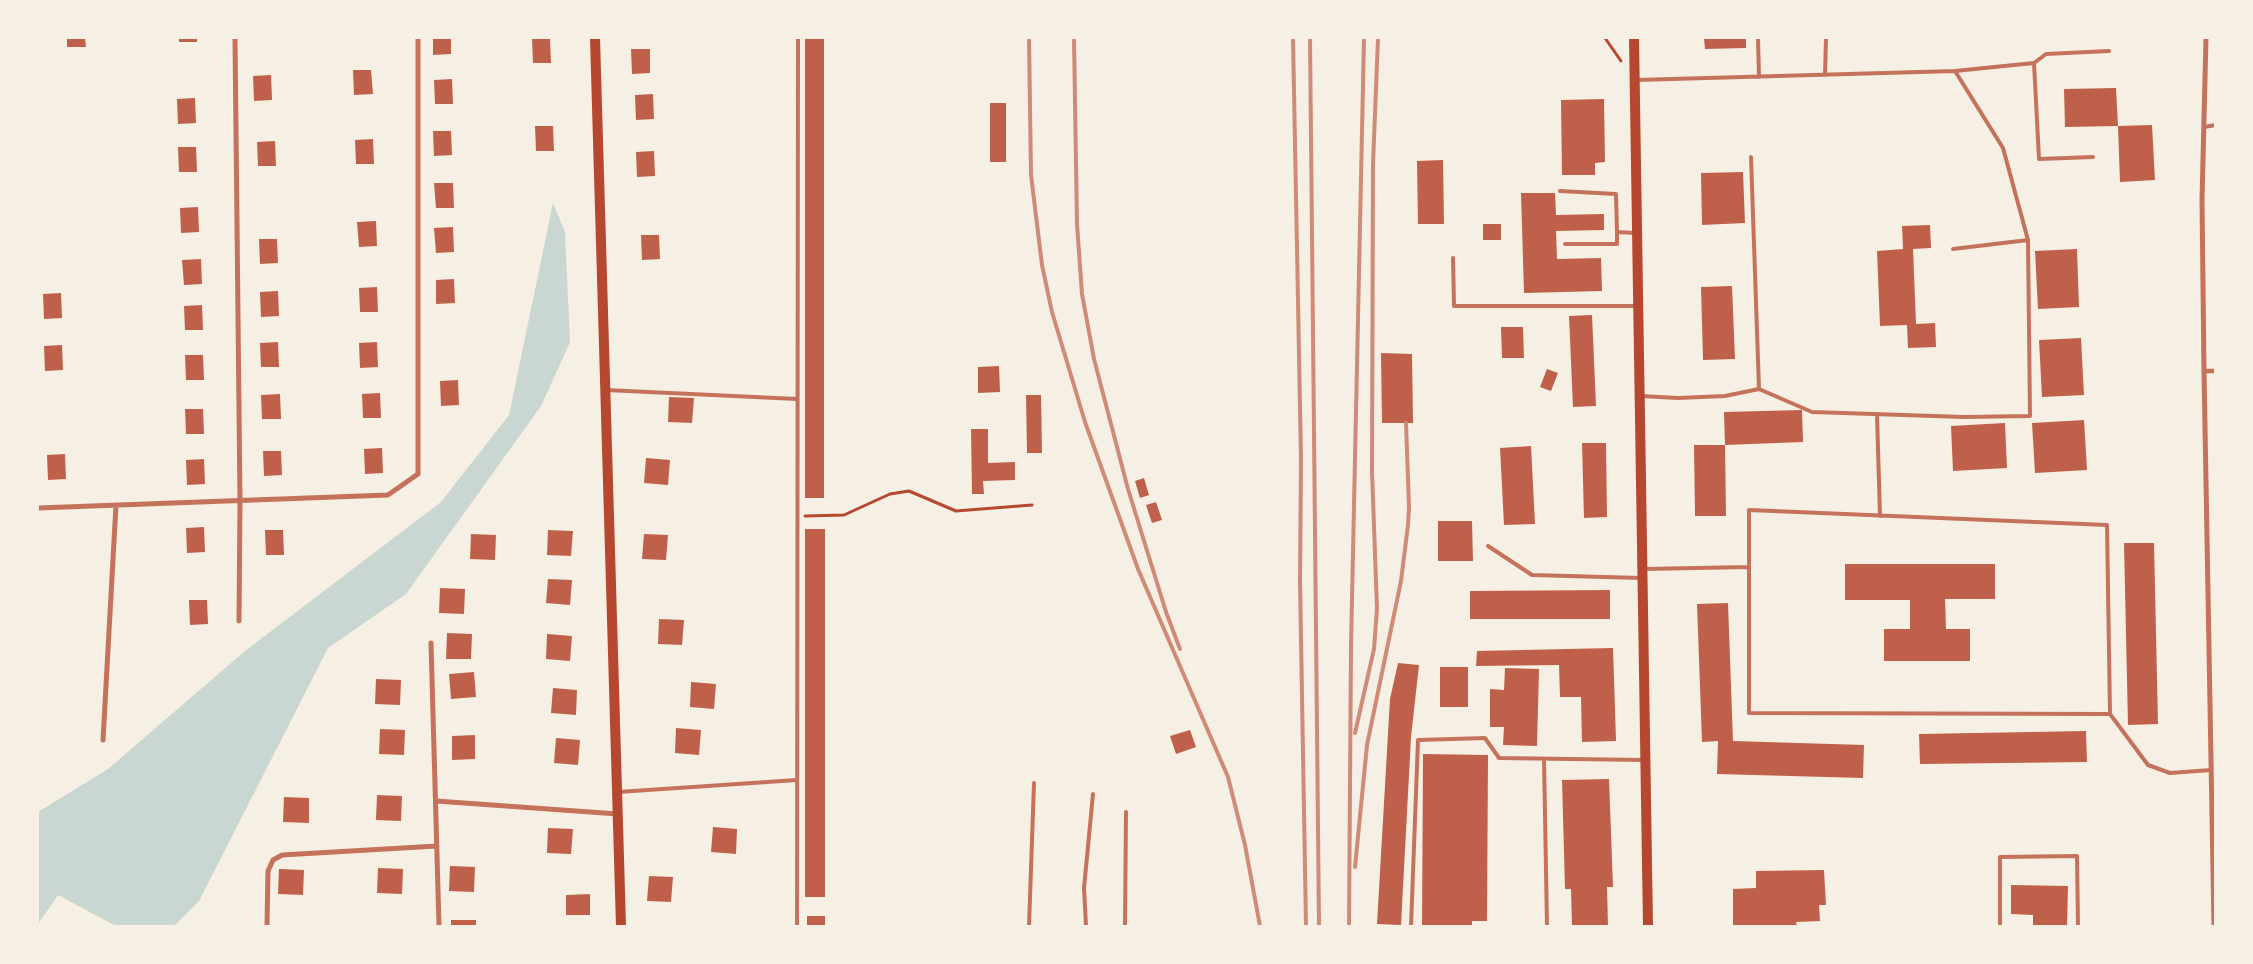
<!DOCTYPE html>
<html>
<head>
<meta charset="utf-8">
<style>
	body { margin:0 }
	#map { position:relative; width:2253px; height:964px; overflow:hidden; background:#f6efe4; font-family:"Open Sans",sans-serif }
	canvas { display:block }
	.frame { position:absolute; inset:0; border:39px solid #f6efe4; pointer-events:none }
</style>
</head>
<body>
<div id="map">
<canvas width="2253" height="964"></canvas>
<div class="frame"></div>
</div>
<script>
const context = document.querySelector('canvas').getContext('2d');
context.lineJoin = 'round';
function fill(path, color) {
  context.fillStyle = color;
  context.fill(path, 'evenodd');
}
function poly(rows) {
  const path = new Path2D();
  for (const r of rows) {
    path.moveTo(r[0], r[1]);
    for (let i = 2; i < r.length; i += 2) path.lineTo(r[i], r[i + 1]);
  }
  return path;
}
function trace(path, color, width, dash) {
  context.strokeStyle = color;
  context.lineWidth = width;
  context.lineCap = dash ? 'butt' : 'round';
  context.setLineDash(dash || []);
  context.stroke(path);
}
const water = poly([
	[553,203,565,232,570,342,541,406,406,594,328,648,199,901,174,926,116,926,58,895,38,924,38,812,108,769,245,651,441,502,509,415]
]);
const building = poly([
	[67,38,85,38,86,47,67,47],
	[179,38,197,38,197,42,179,42],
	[433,38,451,38,451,54,433,55],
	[532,38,550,38,551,63,533,63],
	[805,38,824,38,824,498,805,498],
	[1704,38,1746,38,1746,48,1705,49],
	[631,49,650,49,650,73,632,74],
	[353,70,371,70,373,94,354,95],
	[271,75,272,100,254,101,253,76],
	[452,79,453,104,435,104,434,80],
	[2116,88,2118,126,2065,127,2064,89],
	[653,94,654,119,636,120,635,95],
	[195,98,196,123,178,124,177,99],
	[1604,99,1605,162,1595,163,1595,175,1562,175,1561,100],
	[990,103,1006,103,1006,162,990,162],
	[2152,125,2155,180,2120,182,2118,126],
	[535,126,553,126,554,151,536,151],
	[433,131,451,131,452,155,434,156],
	[373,139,374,164,356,164,355,140],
	[275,141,276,166,258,166,257,142],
	[178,147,196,147,197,172,179,172],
	[654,151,655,176,637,177,636,152],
	[1443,160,1444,224,1418,224,1417,161],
	[1743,172,1745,223,1702,225,1701,173],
	[434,183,453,183,454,208,436,208],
	[1521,193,1555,193,1556,215,1604,214,1604,230,1556,231,1557,259,1601,258,1602,291,1524,293],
	[198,207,199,232,181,233,180,208],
	[376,221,377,246,359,247,357,222],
	[1483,224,1501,224,1501,240,1483,240],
	[1930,225,1931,248,1913,249,1916,324,1935,323,1936,347,1908,348,1907,325,1880,326,1877,251,1903,249,1902,226],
	[453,227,454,252,436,253,434,228],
	[641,235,659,235,660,259,642,260],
	[259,239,277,239,278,263,260,264],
	[2077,249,2079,307,2038,309,2035,251],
	[201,259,202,284,184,285,182,260],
	[454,279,455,303,436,304,436,280],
	[1732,286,1735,359,1703,360,1701,287],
	[377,287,378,312,360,312,359,288],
	[278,291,279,316,261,317,260,292],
	[61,293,62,318,44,319,43,294],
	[202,305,203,330,185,330,184,306],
	[1592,315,1596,406,1573,407,1569,316],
	[1501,327,1523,327,1524,358,1502,358],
	[2081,338,2084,395,2042,397,2039,340],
	[278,342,279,367,261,367,260,343],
	[377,342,378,367,360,368,359,343],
	[62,345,63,370,45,371,44,346],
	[1381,353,1412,354,1413,423,1382,423],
	[185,355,203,355,204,380,186,380],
	[999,366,1000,392,978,393,978,367],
	[1547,369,1558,373,1551,391,1540,387],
	[458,380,459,405,441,406,440,381],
	[380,393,381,418,363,418,362,394],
	[280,394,281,419,262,419,261,395],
	[1026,395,1041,395,1042,453,1027,453],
	[669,397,694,398,692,423,668,422],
	[185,409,203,409,204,434,186,434],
	[1802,410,1803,442,1725,445,1724,412],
	[2084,420,2087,470,2035,473,2032,423],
	[2005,423,2007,468,1953,471,1951,426],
	[971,429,988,429,988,463,1015,462,1015,480,983,481,984,494,972,494],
	[1582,443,1606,443,1607,517,1584,518],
	[1694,445,1725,445,1726,516,1695,516],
	[1531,446,1535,524,1504,525,1500,448],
	[382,448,383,473,365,474,364,449],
	[263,451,281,451,282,475,264,476],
	[65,454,66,479,48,480,47,455],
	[646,458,670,460,668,485,644,483],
	[204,459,205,484,187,485,186,460],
	[1144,478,1149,495,1140,498,1135,481],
	[1156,502,1162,520,1152,523,1146,505],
	[1438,521,1472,521,1473,561,1438,561],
	[204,527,205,552,187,553,186,528],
	[805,529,825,529,825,897,805,897],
	[265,530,283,530,284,555,266,555],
	[548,530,573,531,571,556,547,555],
	[471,534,496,535,495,560,470,559],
	[644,534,668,535,666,560,642,559],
	[2124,543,2154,543,2158,724,2128,725],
	[1845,564,1995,564,1995,599,1945,599,1946,629,1970,629,1970,661,1884,661,1884,629,1910,629,1910,600,1845,600],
	[548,579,572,580,570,605,546,603],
	[440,588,465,589,464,614,439,613],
	[1610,590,1610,619,1470,619,1470,591],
	[189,600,207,600,208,624,190,625],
	[1728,603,1733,741,1864,745,1863,778,1717,774,1718,741,1702,742,1697,604],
	[659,619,684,620,682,645,658,644],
	[447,633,472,634,471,659,446,659],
	[547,634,572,636,570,661,546,659],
	[1613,648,1616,741,1582,742,1581,697,1560,697,1559,665,1476,666,1477,651],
	[1398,663,1419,665,1411,737,1401,925,1377,924,1390,699],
	[1440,667,1468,667,1468,707,1440,707],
	[1505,668,1539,669,1537,746,1503,745,1504,727,1490,727,1490,689,1504,690],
	[474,672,476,697,451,699,449,674],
	[376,679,401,680,400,705,375,704],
	[691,682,716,684,714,709,690,707],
	[553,688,577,690,576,715,551,713],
	[676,728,701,730,699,755,675,753],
	[380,729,405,730,404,755,379,754],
	[1190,730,1196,747,1176,754,1170,736],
	[2086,731,2087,762,1920,764,1919,734],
	[475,735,475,759,452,760,452,736],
	[556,738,580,740,578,765,554,763],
	[1423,754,1488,755,1487,921,1472,921,1472,926,1422,926],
	[1609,779,1613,887,1607,887,1608,926,1572,926,1571,889,1565,889,1562,780],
	[377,795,402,796,401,821,376,820],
	[284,797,309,798,309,823,283,822],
	[713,827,737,829,736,854,711,852],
	[548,828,573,829,571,854,547,853],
	[450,866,475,867,474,892,449,891],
	[378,868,403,869,402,894,377,893],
	[279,869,304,870,303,895,278,894],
	[1824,870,1826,905,1819,905,1820,921,1796,922,1797,926,1733,926,1733,889,1756,888,1756,871],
	[649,876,673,877,671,902,647,901],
	[2011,885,2068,886,2067,926,2033,926,2033,915,2011,914],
	[590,894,590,915,566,915,566,895],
	[807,916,825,916,825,926,807,926],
	[451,920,476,920,476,926,451,926]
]);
const path = poly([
	[1605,38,1621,61],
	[805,516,844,515,890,494,909,491,956,511,1032,505]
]);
const service = poly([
	[1758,38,1759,77],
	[2034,63,2039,159,2093,157],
	[1825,75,1826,38],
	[1636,80,1955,71,2034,63,2046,54,2109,51],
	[2204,127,2216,125],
	[1751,157,1759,389],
	[1560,191,1616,194,1617,232,1635,233],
	[1565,244,1617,244,1617,232],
	[1953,249,2028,240],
	[1453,258,1454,306,1636,306],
	[606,390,797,399],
	[1640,396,1678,398,1725,396,1759,389,1812,412,1964,417,2030,416,2028,240,2003,148,1955,71],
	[1877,414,1880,516],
	[1488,546,1532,575,1641,578],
	[1643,569,1749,567,1749,713,2110,714,2107,525,1749,510,1749,567],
	[2110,714,2148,765,2170,773,2211,770],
	[1544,759,1547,926],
	[618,792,797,780],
	[797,926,798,38],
	[1029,926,1034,783],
	[1086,926,1084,888,1093,794],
	[1125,926,1126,812],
	[1411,926,1418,740,1485,738,1499,758,1644,760],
	[2000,926,2000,857,2077,856,2078,926]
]);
const pedestrian = poly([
	[2204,371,2216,371]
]);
const minor = poly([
	[235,38,240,501,239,621],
	[2206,38,2202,200,2204,371,2214,926],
	[38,508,388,495,418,474,418,38],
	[431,643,439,926],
	[103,740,116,505],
	[436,801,618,814],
	[267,926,268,871,273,860,282,855,437,846]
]);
const secondary = poly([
	[595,38,621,926],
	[1634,38,1648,926]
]);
const rail = poly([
	[1029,38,1031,175,1042,265,1052,312,1085,422,1138,569,1228,777,1245,845,1260,926],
	[1074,38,1077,224,1082,294,1094,359,1128,489,1166,612,1180,649],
	[1293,38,1301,459,1300,580,1306,926],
	[1310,38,1319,926],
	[1355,733,1374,649,1377,609,1372,471,1373,164,1378,38],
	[1355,867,1367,745,1401,581,1408,525,1409,507,1406,423],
	[1349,926,1351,646,1364,38]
]);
fill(water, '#c9d6d2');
fill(building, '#bf614a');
trace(path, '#b5482f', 3);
trace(service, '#c5725c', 4);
trace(pedestrian, '#c5725c', 4.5);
trace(minor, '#c5725c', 5);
trace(secondary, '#b5482f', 10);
trace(rail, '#cf8b77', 4);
</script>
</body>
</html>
